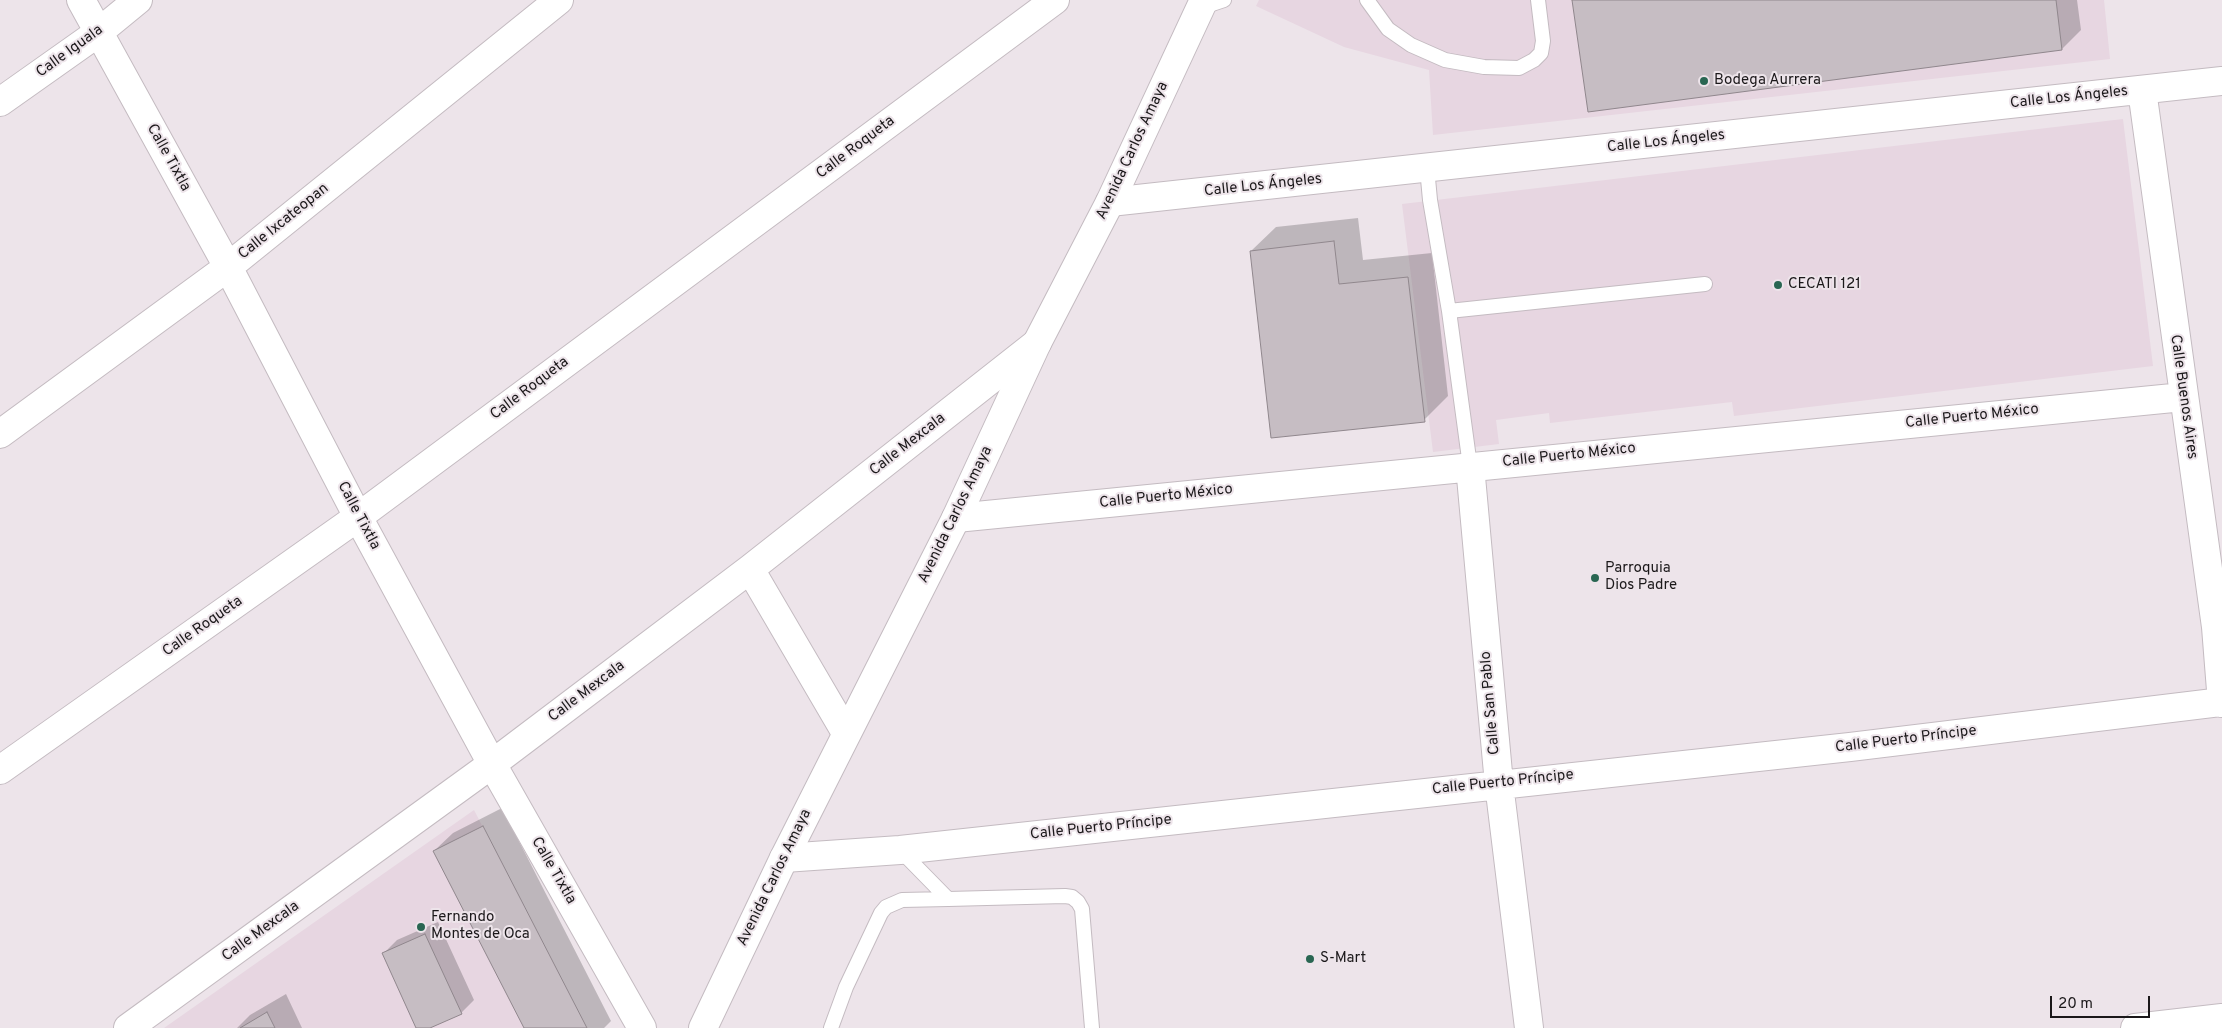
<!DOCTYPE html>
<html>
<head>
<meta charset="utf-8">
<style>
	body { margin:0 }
	#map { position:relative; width:2222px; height:1028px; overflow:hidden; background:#ede4ea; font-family:Overpass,sans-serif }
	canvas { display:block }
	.scale { position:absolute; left:2050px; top:996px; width:100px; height:22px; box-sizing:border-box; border:2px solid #1b181a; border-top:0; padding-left:6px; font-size:15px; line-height:18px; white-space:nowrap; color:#1b181a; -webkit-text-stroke:4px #ede4ea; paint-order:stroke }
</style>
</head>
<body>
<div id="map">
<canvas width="2222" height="1028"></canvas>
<div class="scale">20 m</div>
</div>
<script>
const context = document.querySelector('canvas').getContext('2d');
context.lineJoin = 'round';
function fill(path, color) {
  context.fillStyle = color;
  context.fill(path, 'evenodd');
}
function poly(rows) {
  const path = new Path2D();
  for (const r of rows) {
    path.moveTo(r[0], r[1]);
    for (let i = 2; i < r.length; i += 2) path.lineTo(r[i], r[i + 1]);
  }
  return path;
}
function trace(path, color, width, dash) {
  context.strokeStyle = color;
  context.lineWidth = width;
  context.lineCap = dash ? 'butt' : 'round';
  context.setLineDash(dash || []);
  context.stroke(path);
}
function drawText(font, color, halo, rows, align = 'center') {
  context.font = font + ' Overpass,sans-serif';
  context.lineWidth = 4;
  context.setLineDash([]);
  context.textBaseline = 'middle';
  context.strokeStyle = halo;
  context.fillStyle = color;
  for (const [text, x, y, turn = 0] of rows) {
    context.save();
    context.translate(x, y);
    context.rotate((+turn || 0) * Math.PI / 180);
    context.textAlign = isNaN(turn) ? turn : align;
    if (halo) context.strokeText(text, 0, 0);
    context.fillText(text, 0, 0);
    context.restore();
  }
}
const built = poly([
	[1259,0,2104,0,2110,59,1433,135,1429,70,1344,47,1256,6],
	[2123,119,2153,366,1734,416,1732,402,1550,423,1549,413,1496,420,1499,444,1433,452,1402,204],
	[474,810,587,1028,164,1028]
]);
const shadow = poly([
	[1574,0,2077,0,2081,30,2062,49,1589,111],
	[1358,218,1363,260,1432,253,1448,396,1424,420,1251,251,1276,227],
	[502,808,611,1021,604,1028,525,1028,434,851,453,833],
	[438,922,474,1000,461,1013,427,1028,418,1028,384,953,397,940],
	[286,994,302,1028,237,1028,250,1015]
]);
const building = poly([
	[1572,0,2056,0,2062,50,1588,112,1572,0],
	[1334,241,1339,284,1408,277,1425,422,1271,438,1250,251,1334,241],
	[483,826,587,1028,524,1028,433,851,483,826],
	[425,934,462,1014,430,1028,416,1028,382,953,425,934],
	[267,1012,275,1028,240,1028,267,1012]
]);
const lane = poly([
	[1367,0,1388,29,1411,45,1445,60,1484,67,1519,68,1534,60,1541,53,1543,41,1538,0],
	[1200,8,1224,0],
	[1427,168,1430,200,1449,311,1470,466],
	[1449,311,1705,284],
	[900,850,948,899,1065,896,1072,897,1078,902,1082,909,1092,1028],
	[831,1028,846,987,881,913,886,907,902,900,948,899]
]);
const street = poly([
	[81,0,228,267,358,517,492,764,642,1028],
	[2142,90,2216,627,2222,703],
	[0,102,99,32,138,0],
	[1110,202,2222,81],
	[0,434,228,267,559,0],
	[1470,466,1499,784,1529,1028],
	[956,518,2183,397],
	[750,569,846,733],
	[0,770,358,517,1055,0],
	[784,858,900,850,1850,747,2222,702],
	[128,1028,492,764,750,569,1037,343]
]);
const secondary = poly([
	[2135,1028,2222,1018]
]);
const primary = poly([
	[703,1028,784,858,956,518,1037,343,1110,202,1204,0]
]);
const markers = [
	[1704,81,5,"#296652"],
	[1778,285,5,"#296652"],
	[1595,578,5,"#296652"],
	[421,927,5,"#296652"],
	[1310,959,5,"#296652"]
];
const streetNames = [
	["Calle Iguala",70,52,-36],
	["Calle Los Ángeles",2069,98,-6],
	["Calle Los Ángeles",1666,142,-6],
	["Calle Roqueta",856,148,-37],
	["Avenida Carlos Amaya",1133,151,-65],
	["Calle Tixtla",168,158,61],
	["Calle Los Ángeles",1263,186,-6],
	["Calle Ixcateopan",284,222,-39],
	["Calle Roqueta",530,389,-37],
	["Calle Buenos Aires",2183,397,82],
	["Calle Puerto México",1972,417,-6],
	["Calle Mexcala",908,445,-38],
	["Calle Puerto México",1569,456,-6],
	["Calle Puerto México",1166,497,-6],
	["Avenida Carlos Amaya",956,515,-64],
	["Calle Tixtla",358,516,62],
	["Calle Roqueta",203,627,-35],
	["Calle Mexcala",587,692,-37],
	["Calle San Pablo",1491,703,-95],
	["Calle Puerto Príncipe",1906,740,-7],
	["Calle Puerto Príncipe",1503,783,-6],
	["Calle Puerto Príncipe",1101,828,-6],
	["Calle Tixtla",553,871,60],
	["Avenida Carlos Amaya",775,878,-64],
	["Calle Mexcala",261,932,-36]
];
const poiNames = [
	["Bodega Aurrera",1714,81],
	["CECATI 121",1788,285],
	["Parroquia",1605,569],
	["Dios Padre",1605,586],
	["Fernando",431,918],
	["Montes de Oca",431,935],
	["S-Mart",1320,959]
];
fill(built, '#e7d6e1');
fill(shadow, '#0003');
fill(building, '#c6bdc3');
trace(building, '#90878d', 1);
trace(lane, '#c4bbc1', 16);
trace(street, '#c4bbc1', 30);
trace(secondary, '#c4bbc1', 30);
trace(primary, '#c4bbc1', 30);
trace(lane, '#fff', 14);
trace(street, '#fff', 28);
trace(secondary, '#fff', 28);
trace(primary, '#fff', 28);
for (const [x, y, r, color] of markers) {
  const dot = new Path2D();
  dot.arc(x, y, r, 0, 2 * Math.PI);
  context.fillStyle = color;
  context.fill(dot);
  trace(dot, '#ede4ea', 2);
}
drawText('15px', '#1b181a', '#ede4ea', streetNames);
drawText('15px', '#1b181a', '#ede4ea', poiNames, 'left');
</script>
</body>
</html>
